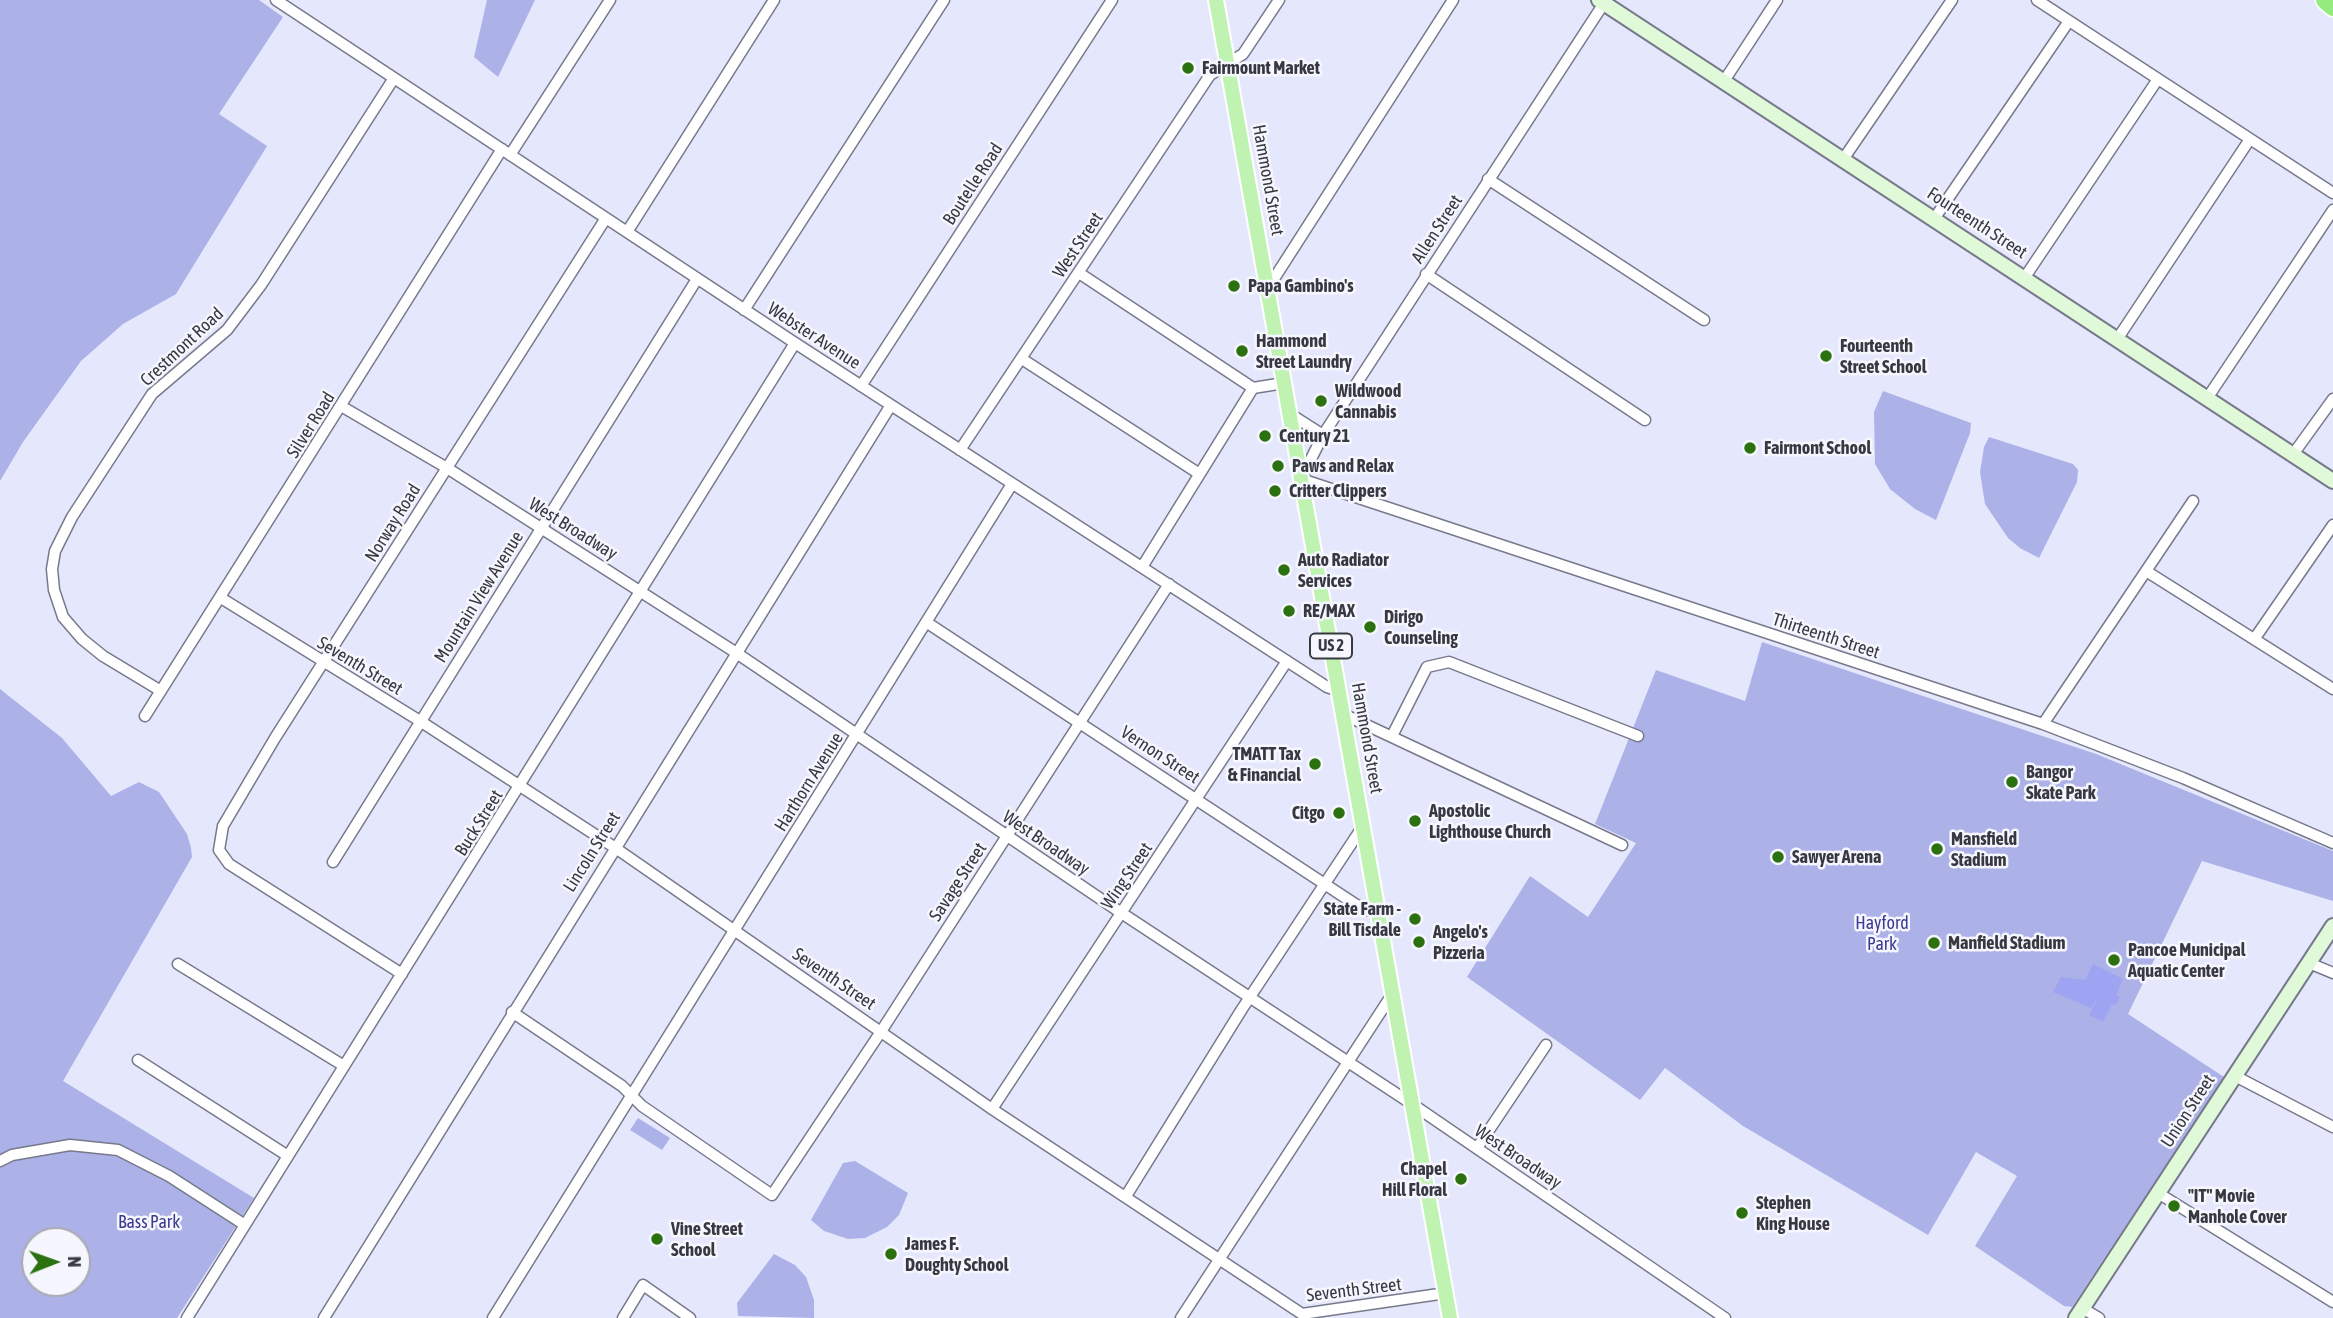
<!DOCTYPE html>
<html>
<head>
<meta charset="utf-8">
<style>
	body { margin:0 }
	#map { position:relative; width:2333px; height:1318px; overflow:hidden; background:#e5e8fc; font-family:"Asap Condensed",sans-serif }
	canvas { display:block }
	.north { position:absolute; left:21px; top:1227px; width:70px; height:70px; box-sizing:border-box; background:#f5f6fe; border:2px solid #a9aab2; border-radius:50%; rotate:89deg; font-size:19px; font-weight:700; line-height:28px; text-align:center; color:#373840 }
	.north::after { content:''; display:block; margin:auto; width:24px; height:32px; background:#2c7110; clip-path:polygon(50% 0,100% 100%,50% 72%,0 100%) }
</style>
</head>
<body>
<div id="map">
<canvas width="2333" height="1318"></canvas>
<div class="north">N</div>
</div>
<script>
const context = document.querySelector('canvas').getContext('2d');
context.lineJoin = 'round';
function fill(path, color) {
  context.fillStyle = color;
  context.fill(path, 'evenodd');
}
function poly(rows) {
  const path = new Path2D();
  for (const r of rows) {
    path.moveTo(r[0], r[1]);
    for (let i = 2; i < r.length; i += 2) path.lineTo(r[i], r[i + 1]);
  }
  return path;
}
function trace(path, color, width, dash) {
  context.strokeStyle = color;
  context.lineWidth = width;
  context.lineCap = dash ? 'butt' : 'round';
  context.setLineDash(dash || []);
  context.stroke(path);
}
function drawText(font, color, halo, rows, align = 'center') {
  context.font = font + ' "Asap Condensed",sans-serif';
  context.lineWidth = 5;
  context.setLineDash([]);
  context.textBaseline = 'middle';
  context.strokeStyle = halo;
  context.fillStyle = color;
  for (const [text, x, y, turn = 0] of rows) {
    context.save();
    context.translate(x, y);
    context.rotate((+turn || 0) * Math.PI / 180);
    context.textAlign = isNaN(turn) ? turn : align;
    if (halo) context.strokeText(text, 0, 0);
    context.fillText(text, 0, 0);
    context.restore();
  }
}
const green = poly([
	[0,0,259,0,283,17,219,114,267,146,176,294,123,324,81,361,23,442,0,481],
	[487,0,535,0,498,77,474,57],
	[1883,391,1971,423,1970,433,1936,520,1915,509,1890,489,1875,464,1874,412],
	[1989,437,2073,464,2078,470,2077,482,2039,558,2020,548,2008,538,1985,504,1980,472,1984,447],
	[1762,642,2096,754,2333,851,2333,901,2202,861,2128,1014,2224,1077,2072,1307,2064,1306,1975,1246,2017,1176,1976,1152,1928,1235,1743,1126,1665,1068,1640,1100,1467,977,1530,876,1588,917,1636,843,1595,824,1656,670,1745,701],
	[0,689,62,738,111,796,139,782,159,792,187,834,191,848,192,857,63,1081,254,1198,177,1318,0,1318],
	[35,1241,77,1241,77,1283,35,1283],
	[638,1118,670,1138,662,1150,630,1130],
	[855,1161,908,1193,899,1215,887,1227,865,1238,848,1239,824,1231,811,1220,843,1163],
	[774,1254,795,1265,806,1277,814,1300,814,1318,738,1316,737,1303]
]);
const water = poly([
	[2093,964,2123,979,2116,995,2120,997,2116,1005,2112,1004,2103,1022,2089,1015,2099,995,2091,1008,2053,992,2061,977,2085,980]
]);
const street = poly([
	[276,0,795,343,1327,687,1339,691],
	[1606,0,1323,435,1301,479,2043,724,2183,778,2333,843],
	[2037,0,2333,193],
	[1724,81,1777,0],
	[510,155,610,0],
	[1844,158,1952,0],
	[1488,179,1704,320],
	[1934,219,2069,21],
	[627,232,774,0],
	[1079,273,1253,388],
	[1426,274,1645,420],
	[2025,277,2158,79],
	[1268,288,1453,0],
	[744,310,944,0],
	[2118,338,2250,139],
	[1022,359,1198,473],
	[861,386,1112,0],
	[2208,397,2333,210],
	[341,406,447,468,735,652,1120,912,1412,1104,1725,1318],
	[1290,414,1323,435],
	[960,450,1210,75,1243,54,1279,0],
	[2294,453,2333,399],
	[1142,567,1253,388,1284,383],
	[2146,571,2333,689],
	[221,598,420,721,614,847,992,1109,1302,1314,1446,1293],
	[926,622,1355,904,1366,910,1377,908],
	[2255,638,2333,525],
	[161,691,103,656,82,639,63,617,54,590,52,569,55,551,72,517,152,394,227,330,261,285,394,78],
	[1343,714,1622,845],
	[145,716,502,149],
	[2043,724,2193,501],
	[1392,736,1427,667,1449,662,1638,736],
	[333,862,697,279],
	[2309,963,2333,973],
	[178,964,344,1066],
	[402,974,229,864,219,850,223,826,275,738,606,218],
	[512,1012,622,1086,642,1106,772,1195,882,1030,1169,584],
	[138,1060,288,1156],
	[2235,1076,2333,1127],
	[992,1109,1287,661],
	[1477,1148,1546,1045],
	[0,1161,12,1155,70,1145,118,1150,169,1176,245,1225],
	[2158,1193,2333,1302],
	[1126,1196,1242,1009,1363,826],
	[2082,1308,2099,1318],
	[187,1318,795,343],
	[324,1318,891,405],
	[493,1318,1012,484],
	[623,1318,643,1285,690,1318],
	[1181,1318,1393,993]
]);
const secondary = poly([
	[1599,0,2333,481],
	[2076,1318,2333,926]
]);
const primary = poly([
	[1216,0,1450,1318]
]);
const highway = poly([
	[2325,0,2333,7]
]);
const markers = [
	[1188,68,7,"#2c7110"],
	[1234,286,7,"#2c7110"],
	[1242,351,7,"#2c7110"],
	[1826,356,7,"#2c7110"],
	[1321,401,7,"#2c7110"],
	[1265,436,7,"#2c7110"],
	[1750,448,7,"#2c7110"],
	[1278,466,7,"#2c7110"],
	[1275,491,7,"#2c7110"],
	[1284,570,7,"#2c7110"],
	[1289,611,7,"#2c7110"],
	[1370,627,7,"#2c7110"],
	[1315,764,7,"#2c7110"],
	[2012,782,7,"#2c7110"],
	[1339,813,7,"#2c7110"],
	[1415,821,7,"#2c7110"],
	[1937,849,7,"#2c7110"],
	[1778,857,7,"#2c7110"],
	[1415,919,7,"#2c7110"],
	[1419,942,7,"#2c7110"],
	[1934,943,7,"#2c7110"],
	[2114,960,7,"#2c7110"],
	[1461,1179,7,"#2c7110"],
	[2174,1206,7,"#2c7110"],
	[1742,1213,7,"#2c7110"],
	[657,1239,7,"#2c7110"],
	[891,1254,7,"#2c7110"]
];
const shields = [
	[1331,646,42]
];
const shieldNames = [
	["US 2",1331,646]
];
const poiNames = [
	["Fairmount Market",1202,68],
	["Papa Gambino's",1248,286],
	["Hammond",1256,341],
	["Street Laundry",1256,362],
	["Fourteenth",1840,346],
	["Street School",1840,367],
	["Wildwood",1335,391],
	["Cannabis",1335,412],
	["Century 21",1279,436],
	["Fairmont School",1764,448],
	["Paws and Relax",1292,466],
	["Critter Clippers",1289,491],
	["Auto Radiator",1298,560],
	["Services",1298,581],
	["RE/MAX",1303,611],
	["Dirigo",1384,617],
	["Counseling",1384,638],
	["TMATT Tax",1301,754,"right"],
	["& Financial",1301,775,"right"],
	["Bangor",2026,772],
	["Skate Park",2026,793],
	["Apostolic",1429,811],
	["Lighthouse Church",1429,832],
	["Citgo",1325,813,"right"],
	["Mansfield",1951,839],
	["Stadium",1951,860],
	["Sawyer Arena",1792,857],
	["State Farm -",1401,909,"right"],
	["Bill Tisdale",1401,930,"right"],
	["Angelo's",1433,932],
	["Pizzeria",1433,953],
	["Manfield Stadium",1948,943],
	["Pancoe Municipal",2128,950],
	["Aquatic Center",2128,971],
	["Chapel",1447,1169,"right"],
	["Hill Floral",1447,1190,"right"],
	["\"IT\" Movie",2188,1196],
	["Manhole Cover",2188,1217],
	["Stephen",1756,1203],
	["King House",1756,1224],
	["Vine Street",671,1229],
	["School",671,1250],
	["James F.",905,1244],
	["Doughty School",905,1265]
];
const streetNames = [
	["Hammond Street",1268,180,80],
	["Boutelle Road",973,184,-57],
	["Fourteenth Street",1977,223,33],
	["Allen Street",1437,229,-57],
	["West Street",1078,245,-56],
	["Webster Avenue",814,336,33],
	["Crestmont Road",182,347,-43],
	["Silver Road",311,425,-58],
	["Norway Road",393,523,-58],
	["West Broadway",573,529,32],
	["Mountain View Avenue",479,597,-58],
	["Thirteenth Street",1826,636,18],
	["Seventh Street",360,666,31],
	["Hammond Street",1367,738,80],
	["Vernon Street",1160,755,33],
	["Harthorn Avenue",809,782,-58],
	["Buck Street",479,823,-58],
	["West Broadway",1046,843,34],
	["Lincoln Street",592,852,-58],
	["Wing Street",1127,876,-56],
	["Savage Street",958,882,-57],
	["Seventh Street",834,979,34],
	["Union Street",2188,1111,-57],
	["West Broadway",1518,1157,34],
	["Seventh Street",1354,1290,-7]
];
const parkNames = [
	["Hayford",1882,923],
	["Park",1882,944],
	["Bass Park",149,1222]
];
fill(green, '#acb1e7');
fill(water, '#9ea4f1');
trace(street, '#77798b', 13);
trace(secondary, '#77798b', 18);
trace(primary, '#fff', 18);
trace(highway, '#fff', 21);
trace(street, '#fff', 10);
trace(secondary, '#e0f9d8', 14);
trace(primary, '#c0f3b2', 14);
trace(highway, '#96eb7e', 18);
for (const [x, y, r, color] of markers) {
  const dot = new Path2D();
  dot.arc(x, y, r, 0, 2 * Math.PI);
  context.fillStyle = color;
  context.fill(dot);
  trace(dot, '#f5f6fe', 2.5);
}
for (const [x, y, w] of shields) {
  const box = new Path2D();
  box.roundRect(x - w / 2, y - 12.5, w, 25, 5);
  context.fillStyle = '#f5f6fe';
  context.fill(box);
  trace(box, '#373840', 2);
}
drawText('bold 16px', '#373840', null, shieldNames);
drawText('bold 18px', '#373840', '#f5f6fe', poiNames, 'left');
drawText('18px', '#373840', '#f5f6fe', streetNames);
drawText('18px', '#3e3a93', '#f5f6fe', parkNames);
</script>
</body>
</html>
